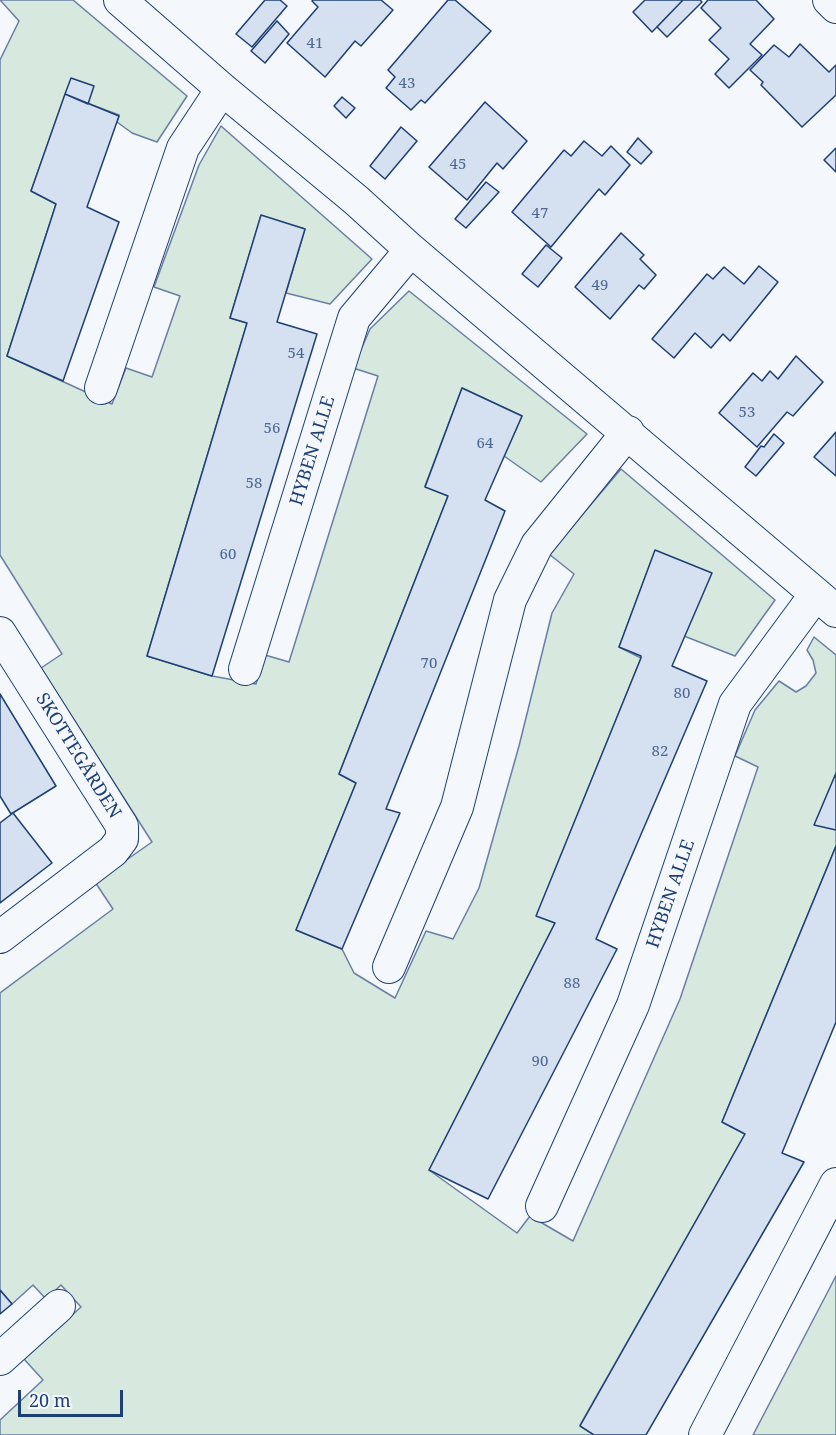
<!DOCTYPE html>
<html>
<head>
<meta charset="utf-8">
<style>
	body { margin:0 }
	#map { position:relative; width:836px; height:1435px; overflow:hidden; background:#f4f7fb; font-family:"Noto Serif",serif }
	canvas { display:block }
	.scale { position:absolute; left:18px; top:1390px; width:105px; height:27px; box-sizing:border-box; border:3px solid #1d3f73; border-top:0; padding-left:8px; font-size:18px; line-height:21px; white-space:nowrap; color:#1d3f73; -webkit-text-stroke:4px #f4f7fb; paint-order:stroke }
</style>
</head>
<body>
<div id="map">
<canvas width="836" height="1435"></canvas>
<div class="scale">20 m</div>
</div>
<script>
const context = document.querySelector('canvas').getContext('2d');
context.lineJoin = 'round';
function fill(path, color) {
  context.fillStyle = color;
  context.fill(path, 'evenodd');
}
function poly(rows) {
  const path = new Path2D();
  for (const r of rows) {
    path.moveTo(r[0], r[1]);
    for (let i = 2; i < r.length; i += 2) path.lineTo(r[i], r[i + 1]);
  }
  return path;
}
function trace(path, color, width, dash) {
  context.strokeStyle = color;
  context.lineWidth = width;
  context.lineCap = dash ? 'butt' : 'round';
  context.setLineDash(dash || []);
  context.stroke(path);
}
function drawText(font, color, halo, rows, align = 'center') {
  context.font = font + ' "Noto Serif",serif';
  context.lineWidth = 4.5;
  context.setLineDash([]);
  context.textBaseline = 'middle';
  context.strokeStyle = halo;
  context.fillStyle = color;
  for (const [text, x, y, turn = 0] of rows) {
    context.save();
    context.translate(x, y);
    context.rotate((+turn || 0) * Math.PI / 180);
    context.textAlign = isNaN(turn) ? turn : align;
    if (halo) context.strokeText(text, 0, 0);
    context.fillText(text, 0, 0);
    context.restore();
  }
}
const green = poly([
	[0,0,73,0,187,96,157,142,132,133,117,122,119,115,65,95,31,191,56,204,7,356,112,404,126,368,152,377,180,296,154,287,199,165,221,126,372,259,330,304,286,293,305,229,261,216,230,318,247,323,147,656,212,676,256,684,265,655,289,662,378,376,353,368,370,329,409,291,587,434,541,482,504,456,522,416,462,388,425,486,448,496,339,774,356,783,296,930,342,949,354,973,395,998,426,931,453,939,479,888,519,746,552,613,574,574,549,554,621,469,775,600,735,656,684,636,655,551,619,647,641,658,537,915,555,923,429,1170,517,1233,530,1216,573,1241,680,999,758,767,735,756,755,710,779,681,796,692,806,686,816,673,813,660,807,650,814,637,836,655,836,846,722,1122,745,1134,580,1425,594,1435,0,1435,0,1420,43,1380,24,1359,81,1307,61,1285,46,1299,33,1285,12,1304,0,1290,0,993,113,909,95,882,152,842,41,668,62,654,0,555,0,60,19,21,0,0],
	[836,1276,836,1435,753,1435,836,1276]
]);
const building = poly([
	[265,0,280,0,287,6,252,47,236,34,265,0],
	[313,0,381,0,393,10,361,46,355,41,325,77,287,43,318,7,312,1,313,0],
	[448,0,455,0,491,31,425,103,421,100,411,110,386,88,395,77,388,70,448,0],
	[645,0,683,0,652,32,633,12,645,0],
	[683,0,700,0,702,2,667,37,657,27,683,0],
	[708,0,756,0,774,19,750,44,762,55,729,88,715,74,729,59,709,40,721,28,701,8,708,0],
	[277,21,289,34,265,63,251,51,277,21],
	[800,44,829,72,836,65,836,95,802,127,761,85,763,82,750,70,774,45,789,57,800,44],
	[71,78,94,86,88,104,65,94,71,78],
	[65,94,119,116,87,207,119,222,63,381,7,356,56,204,31,191,65,94],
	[342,97,355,108,346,118,334,106,342,97],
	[485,102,527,141,503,169,497,163,467,200,429,167,485,102],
	[401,127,417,141,385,179,370,166,401,127],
	[638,138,652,152,641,164,627,152,638,138],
	[584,141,602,156,611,146,630,165,605,195,599,189,551,247,512,212,564,150,571,156,584,141],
	[836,148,836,172,824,160,836,148],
	[486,182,499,192,466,228,455,219,486,182],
	[261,215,305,229,277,322,317,334,212,676,147,656,247,323,230,318,261,215],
	[621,233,644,255,640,259,656,275,644,289,639,285,610,319,575,287,621,233],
	[546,245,562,258,538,287,522,274,546,245],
	[759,266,778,282,730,341,723,334,711,348,695,333,674,358,652,339,707,274,713,279,724,267,744,284,759,266],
	[796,356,823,382,793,416,787,412,757,447,719,413,753,373,762,381,770,371,778,379,796,356],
	[462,388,522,416,485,500,505,511,386,809,400,813,342,949,296,930,356,783,339,774,448,496,425,487,462,388],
	[836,432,836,476,814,457,836,432],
	[774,434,784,443,756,476,745,467,761,446,764,447,774,434],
	[655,550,712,573,672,666,707,681,596,939,617,949,488,1199,429,1170,555,923,536,916,641,658,641,656,619,647,655,550],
	[0,694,56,786,11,814,0,796,0,694],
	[836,773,836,830,814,825,836,773],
	[13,813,52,863,0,903,0,823,13,813],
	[836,846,836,1022,782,1153,804,1162,646,1435,594,1435,580,1426,745,1134,722,1122,836,846],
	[0,1290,12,1304,0,1314,0,1290]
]);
const minor = poly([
	[120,0,222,89,356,200,411,250,836,611],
	[829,0,836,7],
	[101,388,183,148,222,89],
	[0,633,122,826,122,839,113,851,0,937],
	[245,669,354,318,411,250],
	[389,967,457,807,510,600,537,545,628,432],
	[542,1206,633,1005,735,704,816,594],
	[0,1359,59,1306],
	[705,1435,836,1184]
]);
const numberNames = [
	["41",315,44],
	["43",407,84],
	["45",458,165],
	["47",540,214],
	["49",600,286],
	["54",296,354],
	["53",747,413],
	["56",272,429],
	["64",485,444],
	["58",254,484],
	["60",228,555],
	["70",429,664],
	["80",682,694],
	["82",660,752],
	["88",572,984],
	["90",540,1062]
];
const streetNames = [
	["HYBEN ALLE",313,451,-73],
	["SKOTTEGÅRDEN",78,756,58],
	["HYBEN ALLE",671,894,-71]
];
fill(green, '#d7e8df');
trace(green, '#687fa3', 1.5);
fill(building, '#d5e0f0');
trace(building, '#1d3f73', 1.5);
trace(minor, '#1d3f73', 34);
trace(minor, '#f4f7fb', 32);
drawText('15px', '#4b6792', null, numberNames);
drawText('18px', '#1d3f73', '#f4f7fb', streetNames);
</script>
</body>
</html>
